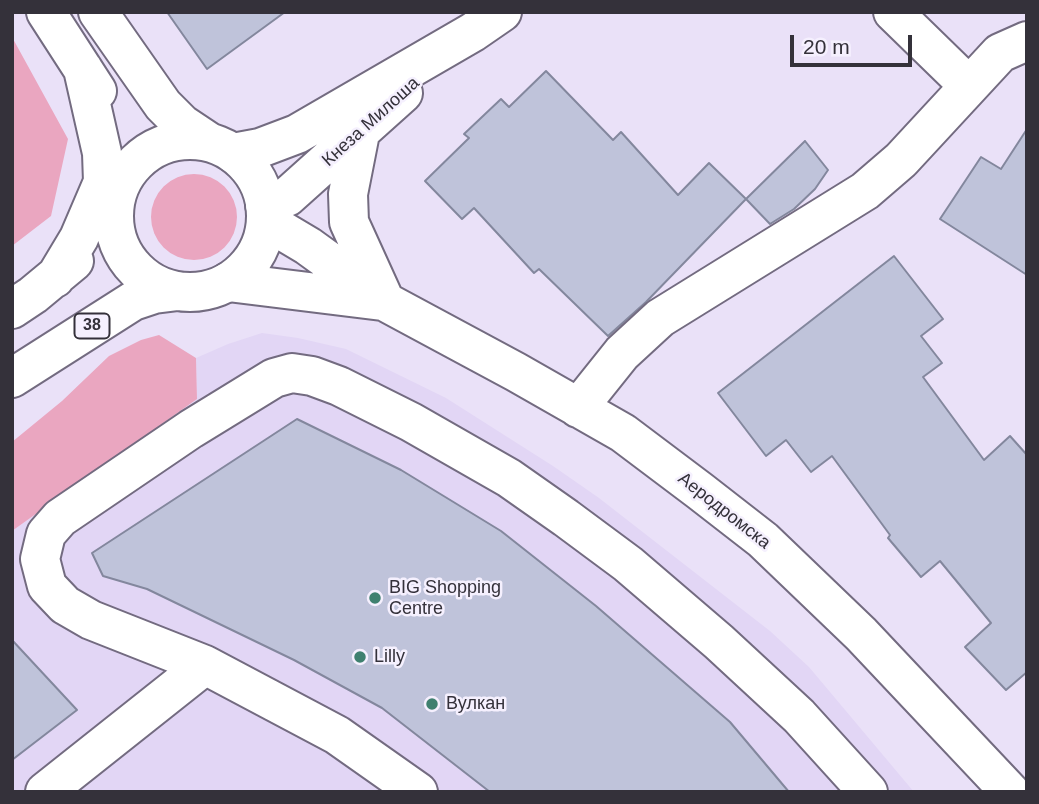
<!DOCTYPE html>
<html>
<head>
<meta charset="utf-8">
<style>
	body { margin:0 }
	#map { position:relative; width:1039px; height:804px; overflow:hidden; background:#eae1f8; font-family:Arial,sans-serif }
	canvas { display:block }
	.frame { position:absolute; inset:0; border:14px solid #34313a; pointer-events:none }
	.scale { position:absolute; left:790px; top:35px; width:122px; height:32px; box-sizing:border-box; border:4px solid #34313a; border-top:0; padding-left:9px; font-size:21px; line-height:24px; white-space:nowrap; color:#34313a; -webkit-text-stroke:5px #f5f0fe; paint-order:stroke }
</style>
</head>
<body>
<div id="map">
<canvas width="1039" height="804"></canvas>
<div class="frame"></div>
<div class="scale">20 m</div>
</div>
<script>
const context = document.querySelector('canvas').getContext('2d');
context.lineJoin = 'round';
function fill(path, color) {
  context.fillStyle = color;
  context.fill(path, 'evenodd');
}
function poly(rows) {
  const path = new Path2D();
  for (const r of rows) {
    if (r.length === 3) {
      path.moveTo(r[0] + r[2], r[1]);
      path.arc(r[0], r[1], r[2], 0, 2 * Math.PI);
      continue;
    }
    path.moveTo(r[0], r[1]);
    for (let i = 2; i < r.length; i += 2) path.lineTo(r[i], r[i + 1]);
  }
  return path;
}
function trace(path, color, width, dash) {
  context.strokeStyle = color;
  context.lineWidth = width;
  context.lineCap = dash ? 'butt' : 'round';
  context.setLineDash(dash || []);
  context.stroke(path);
}
function drawText(font, color, halo, rows, align = 'center') {
  context.font = font + ' Arial,sans-serif';
  context.lineWidth = 5;
  context.setLineDash([]);
  context.textBaseline = 'middle';
  context.strokeStyle = halo;
  context.fillStyle = color;
  for (const [text, x, y, turn = 0] of rows) {
    context.save();
    context.translate(x, y);
    context.rotate((+turn || 0) * Math.PI / 180);
    context.textAlign = isNaN(turn) ? turn : align;
    if (halo) context.strokeText(text, 0, 0);
    context.fillText(text, 0, 0);
    context.restore();
  }
}
const built = poly([
	[262,333,298,338,346,349,446,398,553,466,599,498,770,631,809,667,914,792,12,792,12,531,197,399,196,358,228,344]
]);
const green = poly([
	[12,37,68,139,51,216,12,246],
	[194,217,43],
	[159,335,196,358,197,399,12,531,12,442,62,401,109,356,141,340]
]);
const building = poly([
	[167,12,285,12,207,69,167,12],
	[546,71,613,140,621,132,678,195,709,163,746,199,646,302,608,336,539,269,534,273,474,208,462,219,425,181,469,138,464,134,501,99,509,107,546,71],
	[1027,129,1027,275,940,219,981,157,1001,169,1027,129],
	[805,141,828,170,815,189,794,209,770,224,746,199,805,141],
	[894,256,943,319,921,336,942,363,923,377,984,460,1010,436,1027,455,1027,672,1006,690,965,647,991,623,940,561,921,577,888,538,890,535,832,456,811,472,786,440,766,456,718,393,894,256],
	[297,419,401,470,501,531,596,606,730,722,789,792,490,792,382,708,294,660,147,589,103,576,92,553,297,419],
	[12,640,77,710,12,760,12,640]
]);
const minor = poly([
	[893,12,969,86],
	[361,128,348,194,349,222,384,299],
	[233,153,260,148,297,134,473,32,502,12],
	[265,205,287,197,403,93],
	[266,221,308,246,384,301,516,372,623,433,700,491,763,540,861,634,1010,792],
	[228,282,382,301],
	[578,408,622,353,660,318,865,191,901,160,1000,53,1027,41],
	[205,665,337,735,418,792],
	[45,792,205,665,91,620,65,605,47,586,40,559,46,534,60,518,191,429,274,378,292,373,312,376,339,386,411,422,509,478,566,518,628,564,719,642,799,716,868,792]
]);
const major = poly([
	[46,12,97,91],
	[98,12,163,105,182,124,209,142],
	[190,216,76],
	[55,278,79,238,103,182,102,153,83,69],
	[12,309,33,295,74,261],
	[12,378,133,301,154,294,178,291]
]);
const markers = [
	[375,598,7,"#3f806f"],
	[360,657,7,"#3f806f"],
	[432,704,7,"#3f806f"]
];
const shields = [
	[92,326,35]
];
const shieldNames = [
	["38",92,326]
];
const streetNames = [
	["Кнеза Милоша",371,122,-42],
	["Аеродромска",724,511,38]
];
const poiNames = [
	["BIG Shopping",389,588],
	["Centre",389,609],
	["Lilly",374,657],
	["Вулкан",446,704]
];
fill(built, '#e2d6f5');
fill(green, '#eaa6c0');
fill(building, '#bfc3da');
trace(building, '#83879d', 2);
trace(minor, '#736b80', 42);
trace(major, '#736b80', 42);
trace(minor, '#fff', 38);
trace(major, '#fff', 38);
for (const [x, y, r, color] of markers) {
  const dot = new Path2D();
  dot.arc(x, y, r, 0, 2 * Math.PI);
  context.fillStyle = color;
  context.fill(dot);
  trace(dot, '#f5f0fe', 2.5);
}
for (const [x, y, w] of shields) {
  const box = new Path2D();
  box.roundRect(x - w / 2, y - 12.5, w, 25, 5);
  context.fillStyle = '#f5f0fe';
  context.fill(box);
  trace(box, '#34313a', 2);
}
drawText('bold 16px', '#34313a', null, shieldNames);
drawText('18px', '#34313a', '#f5f0fe', streetNames);
drawText('18px', '#34313a', '#f5f0fe', poiNames, 'left');
</script>
</body>
</html>
